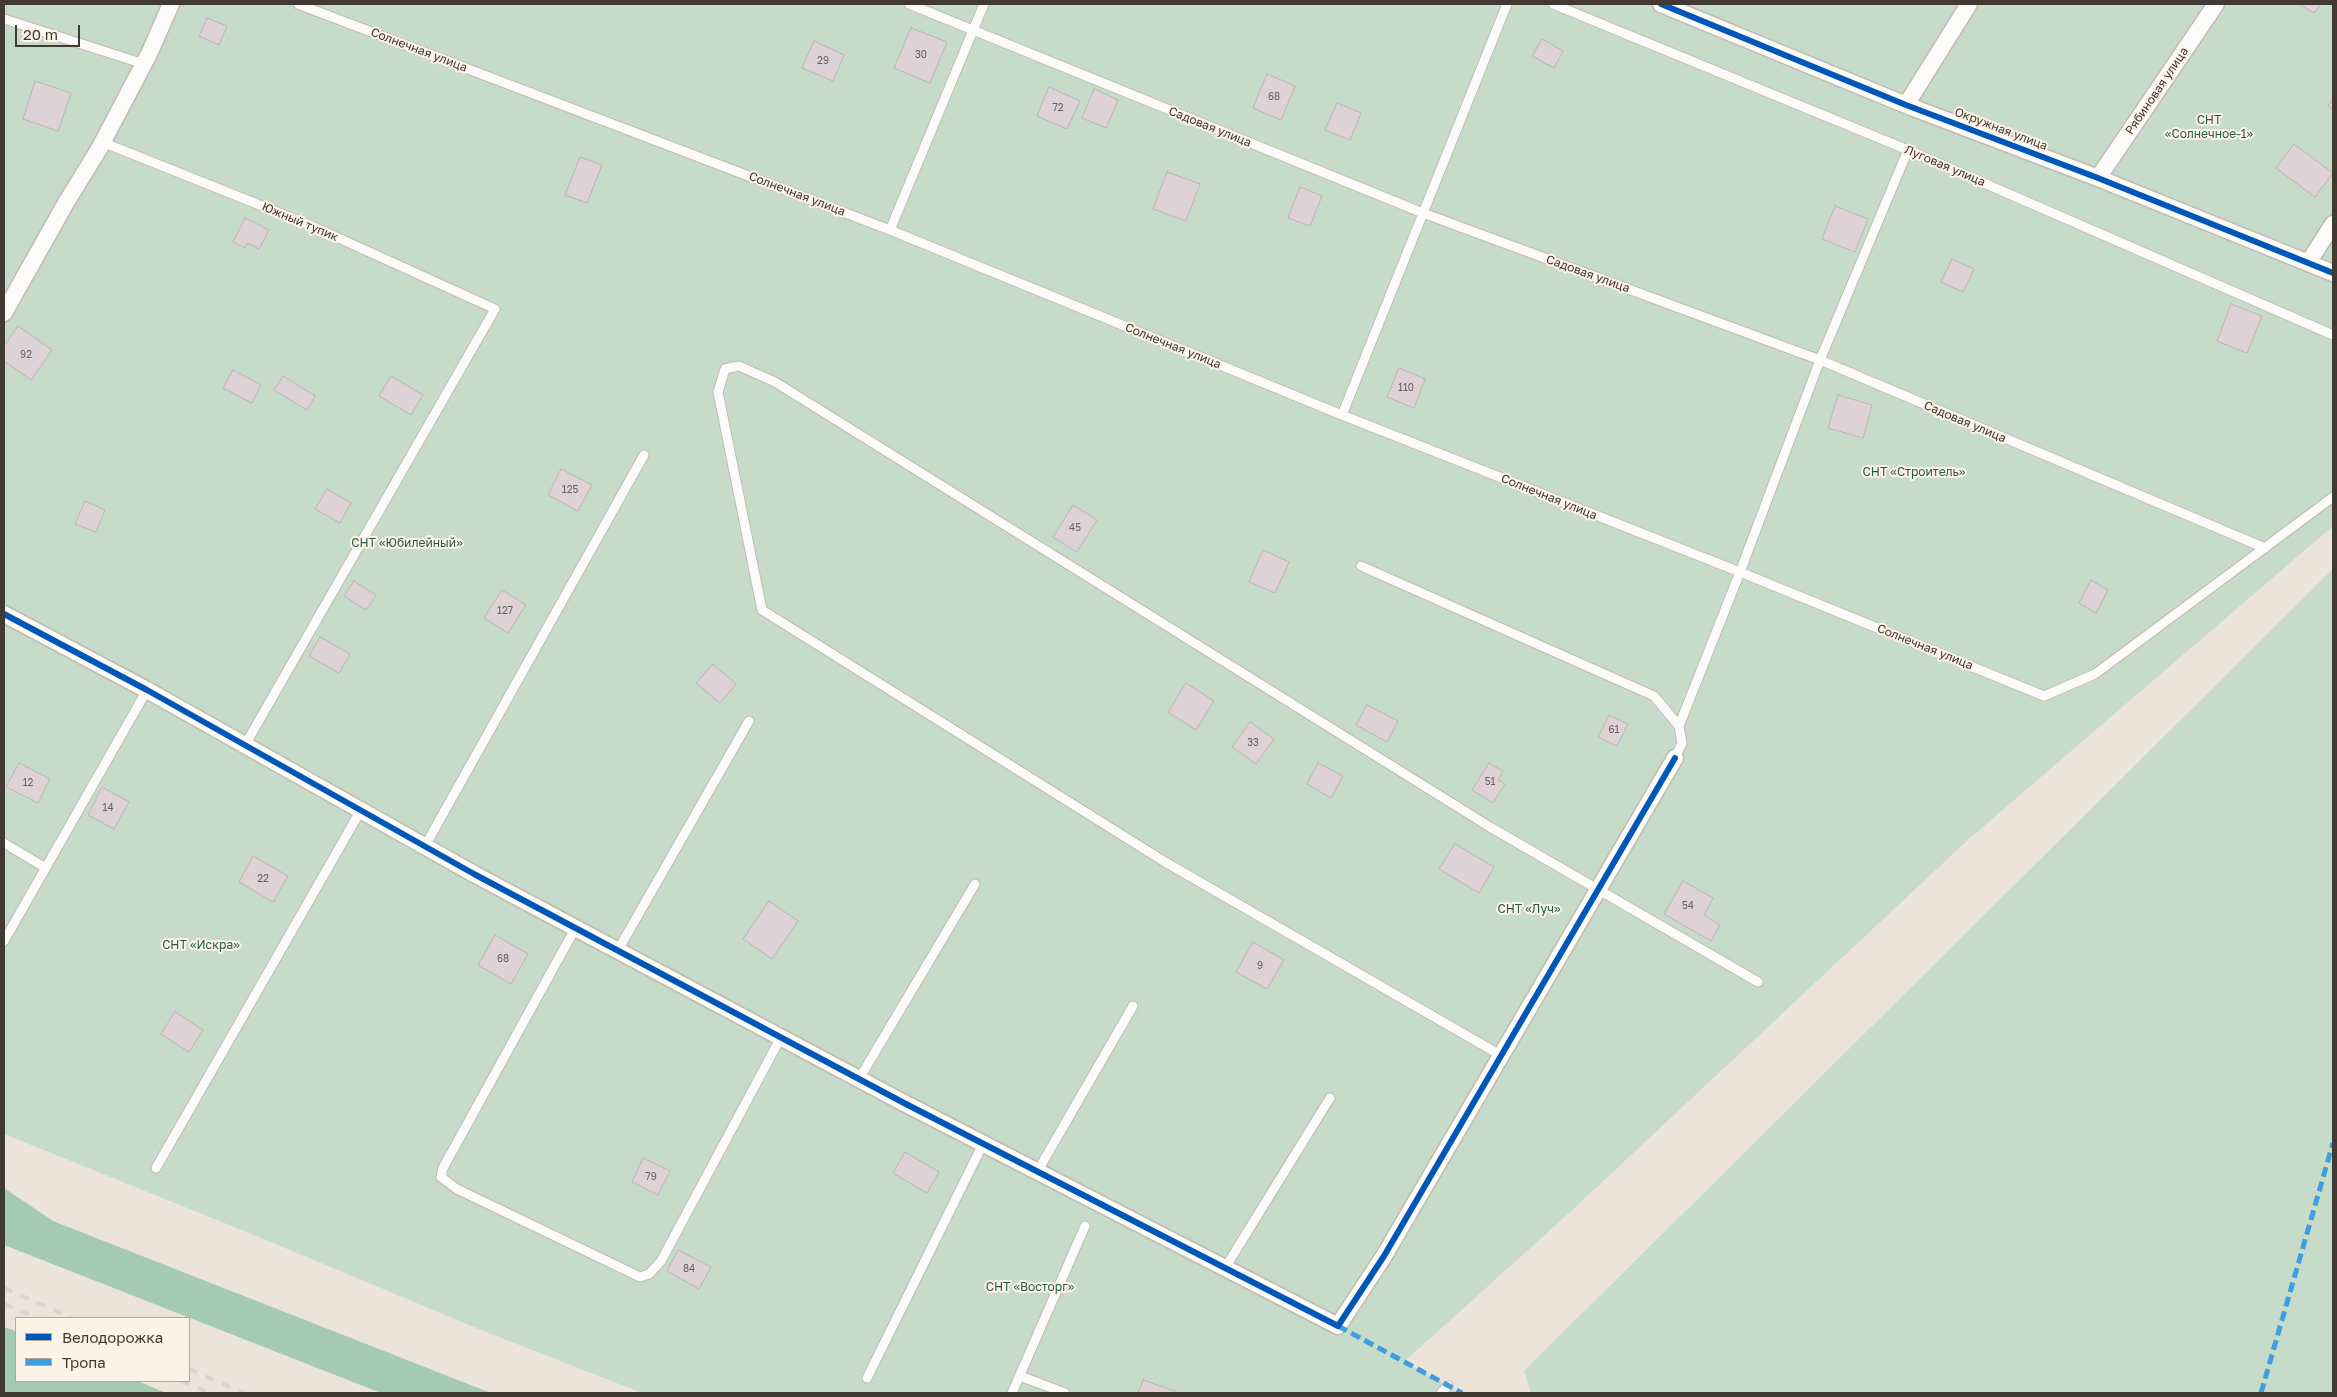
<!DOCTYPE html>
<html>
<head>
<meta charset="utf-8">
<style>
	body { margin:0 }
	#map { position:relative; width:2337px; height:1397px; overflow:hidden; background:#ece4d9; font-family:"Golos Text",sans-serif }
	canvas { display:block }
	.frame { position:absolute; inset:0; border:5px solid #403a33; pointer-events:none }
	.legend { position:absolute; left:15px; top:1317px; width:175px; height:65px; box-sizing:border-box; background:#fdf3e7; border:1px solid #b1a99f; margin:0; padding:6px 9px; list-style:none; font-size:15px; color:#403a33 }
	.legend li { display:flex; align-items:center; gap:10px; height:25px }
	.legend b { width:25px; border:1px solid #b1a99f }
	.scale { position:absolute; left:15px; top:25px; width:65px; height:22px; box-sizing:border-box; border:2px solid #403a33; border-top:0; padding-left:6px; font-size:15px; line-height:18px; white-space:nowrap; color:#403a33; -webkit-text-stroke:4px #fdf3e7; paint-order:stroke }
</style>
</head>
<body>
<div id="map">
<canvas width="2337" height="1397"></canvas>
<div class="frame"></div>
<ul class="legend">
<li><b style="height:6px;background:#0057b8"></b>Велодорожка</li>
<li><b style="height:6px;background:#3f9ee2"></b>Тропа</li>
</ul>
<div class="scale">20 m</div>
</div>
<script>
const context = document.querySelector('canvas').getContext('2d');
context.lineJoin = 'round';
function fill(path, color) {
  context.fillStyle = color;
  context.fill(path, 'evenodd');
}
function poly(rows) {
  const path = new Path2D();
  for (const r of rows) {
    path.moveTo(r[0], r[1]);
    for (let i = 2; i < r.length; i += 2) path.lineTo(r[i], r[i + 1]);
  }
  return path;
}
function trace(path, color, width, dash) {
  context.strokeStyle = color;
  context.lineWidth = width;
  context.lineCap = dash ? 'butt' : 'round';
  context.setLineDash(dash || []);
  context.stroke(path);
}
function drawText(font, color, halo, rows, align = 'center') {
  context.font = font + ' "Golos Text",sans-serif';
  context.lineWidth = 4;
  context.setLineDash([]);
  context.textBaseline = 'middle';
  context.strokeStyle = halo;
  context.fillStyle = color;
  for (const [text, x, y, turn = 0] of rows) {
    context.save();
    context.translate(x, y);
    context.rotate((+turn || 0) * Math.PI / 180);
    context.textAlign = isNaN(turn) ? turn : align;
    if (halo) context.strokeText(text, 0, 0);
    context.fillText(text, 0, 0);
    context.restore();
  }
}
const green = poly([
	[4,4,2333,4,2333,526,1970,838,1567,1215,1404,1362,1462,1393,642,1393,481,1330,254,1235,4,1134],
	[2333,569,2333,1393,1531,1393,1524,1371]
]);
const forest = poly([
	[4,1188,53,1221,491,1393,381,1393,4,1245],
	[4,1327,16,1331,16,1381,138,1381,166,1393,4,1393]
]);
const building = poly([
	[2299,4,2321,4,2314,13,2299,4],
	[207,18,227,26,219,45,199,36,207,18],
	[911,28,947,42,930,83,894,68,911,28],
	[1542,39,1563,51,1554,68,1532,56,1542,39],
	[814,41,844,55,833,81,802,68,814,41],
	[1267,74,1295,86,1281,120,1253,108,1267,74],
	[35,81,71,93,58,131,23,119,35,81],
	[1049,87,1080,101,1067,129,1037,116,1049,87],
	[1094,89,1118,100,1106,128,1082,118,1094,89],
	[2333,99,2333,110,2328,106,2333,99],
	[1337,103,1361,113,1350,140,1325,130,1337,103],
	[2294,144,2333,173,2315,197,2276,168,2294,144],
	[580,157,602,165,587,203,565,195,580,157],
	[1167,172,1200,184,1186,221,1153,209,1167,172],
	[1300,187,1322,196,1310,226,1288,218,1300,187],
	[1835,206,1868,219,1855,252,1822,239,1835,206],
	[245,218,269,230,259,249,247,243,245,248,233,242,245,218],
	[1952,259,1974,269,1963,292,1941,282,1952,259],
	[2231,304,2262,316,2247,353,2217,341,2231,304],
	[18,326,52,350,31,380,4,361,4,346,18,326],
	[1399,368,1425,379,1414,408,1387,397,1399,368],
	[233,370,261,385,252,403,223,388,233,370],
	[283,376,315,396,307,410,274,390,283,376],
	[391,376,423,395,411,415,379,396,391,376],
	[1838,395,1872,405,1863,438,1828,428,1838,395],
	[561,469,592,485,578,511,548,495,561,469],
	[327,489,351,503,340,523,315,509,327,489],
	[85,501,105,510,96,532,75,524,85,501],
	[1073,505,1097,520,1077,552,1053,537,1073,505],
	[1263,550,1289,562,1275,593,1249,582,1263,550],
	[2091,580,2108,590,2096,613,2079,603,2091,580],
	[354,581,376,595,366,610,344,596,354,581],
	[502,590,526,605,508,633,484,618,502,590],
	[320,637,350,654,339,673,309,656,320,637],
	[713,664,736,684,720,703,696,683,713,664],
	[1186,683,1214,701,1196,730,1168,712,1186,683],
	[1367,705,1398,721,1387,742,1356,725,1367,705],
	[1609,715,1628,724,1617,746,1598,737,1609,715],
	[1250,722,1274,739,1256,764,1232,747,1250,722],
	[19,763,50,779,38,803,6,787,19,763],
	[1318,763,1343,776,1331,798,1307,784,1318,763],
	[1489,763,1503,771,1498,780,1505,784,1493,803,1472,790,1489,763],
	[102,787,129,802,114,829,88,815,102,787],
	[1455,844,1494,867,1479,893,1439,869,1455,844],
	[253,856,288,876,273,902,239,882,253,856],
	[1683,881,1713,898,1704,915,1720,925,1711,941,1664,914,1683,881],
	[769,901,798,921,772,959,743,939,769,901],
	[495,935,528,954,511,984,478,965,495,935],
	[1253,942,1284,960,1267,989,1236,972,1253,942],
	[175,1012,203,1030,189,1052,161,1034,175,1012],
	[905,1152,939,1172,927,1193,893,1173,905,1152],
	[643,1158,670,1171,658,1195,632,1182,643,1158],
	[678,1250,711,1267,699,1289,667,1271,678,1250],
	[1143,1380,1177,1392,1177,1393,1138,1393,1143,1380]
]);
const lane = poly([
	[298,4,890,230,1342,415,1740,572,2044,696,2095,674,2333,497],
	[909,4,1423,213,1820,360,2265,548],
	[1553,4,1908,150,2333,335],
	[4,19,144,64],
	[102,142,312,226,495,309,245,745],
	[890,230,984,4],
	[1342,415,1507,4],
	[1361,566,1654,696,1679,726,1682,743,1675,758],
	[1679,726,1740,572,1820,360,1908,150],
	[4,843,44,867],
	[425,846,644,455],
	[576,927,443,1168,441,1177,457,1189,640,1277,649,1274,661,1261,781,1037],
	[4,941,147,690],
	[618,950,749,721],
	[1502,1056,1165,862,762,610,718,392,725,369,739,366,775,382,1490,827,1758,982],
	[859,1079,975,884],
	[156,1168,361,810],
	[1037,1172,1133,1006],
	[1225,1268,1330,1098],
	[1020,1376,1065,1393],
	[867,1378,983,1144],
	[1012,1393,1085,1226],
	[1441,1393,1448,1386]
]);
const street = poly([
	[1661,4,1906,105,2098,178,2333,273],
	[1906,105,1969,4],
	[2098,178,2216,4],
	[2308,263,2333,224],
	[4,313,67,201,99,149,149,54,171,4],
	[4,614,147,690,474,874,904,1103,1338,1326,1384,1256,1675,758]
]);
const rail = poly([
	[4,1288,72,1318],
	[4,1304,37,1318],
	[189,1369,244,1393],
	[181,1381,210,1393]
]);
const quiet = poly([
	[1338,1326,1462,1393],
	[2261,1393,2333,1143]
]);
const cycleway = poly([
	[1661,4,1906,105,2098,178,2333,273],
	[4,614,147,690,474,874,904,1103,1338,1326,1384,1256,1675,758]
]);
const numberNames = [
	["30",921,55],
	["29",823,61],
	["68",1274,97],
	["72",1058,108],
	["92",26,355],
	["110",1406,388],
	["125",570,490],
	["45",1075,528],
	["127",505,611],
	["61",1614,730],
	["33",1253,743],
	["51",1490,782],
	["12",28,783],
	["14",108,808],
	["22",263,879],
	["54",1688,906],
	["68",503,959],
	["9",1260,966],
	["79",651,1177],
	["84",689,1269]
];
const streetNames = [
	["Солнечная улица",419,50,21],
	["Рябиновая улица",2157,91,-56],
	["Садовая улица",1210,127,22],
	["Окружная улица",2001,129,21],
	["Луговая улица",1945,166,23],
	["Солнечная улица",797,194,21],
	["Южный тупик",300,222,23],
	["Садовая улица",1588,274,20],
	["Солнечная улица",1173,346,22],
	["Садовая улица",1965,422,23],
	["Солнечная улица",1549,497,22],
	["Солнечная улица",1925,647,22]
];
const parkNames = [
	["СНТ",2209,120],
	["«Солнечное-1»",2209,134],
	["СНТ «Строитель»",1914,472],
	["СНТ «Юбилейный»",407,543],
	["СНТ «Луч»",1529,909],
	["СНТ «Искра»",201,945],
	["СНТ «Восторг»",1030,1287]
];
fill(green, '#c6dcc9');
fill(forest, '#a4cbb1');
fill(building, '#dfd2d7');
trace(building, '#bcb6b4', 1);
trace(lane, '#c0bab1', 11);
trace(street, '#c0bab1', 19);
trace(lane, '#fcfbf9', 9);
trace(street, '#fcfbf9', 16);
trace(rail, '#d9d6d3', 4, [9, 9]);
trace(quiet, '#3f9ee2', 5, [10, 5]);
trace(cycleway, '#0057b8', 6);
drawText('10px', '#68605c', null, numberNames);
drawText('12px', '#403a33', '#fdf3e7', streetNames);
drawText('12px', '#245d43', '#fdf3e7', parkNames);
</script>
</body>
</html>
